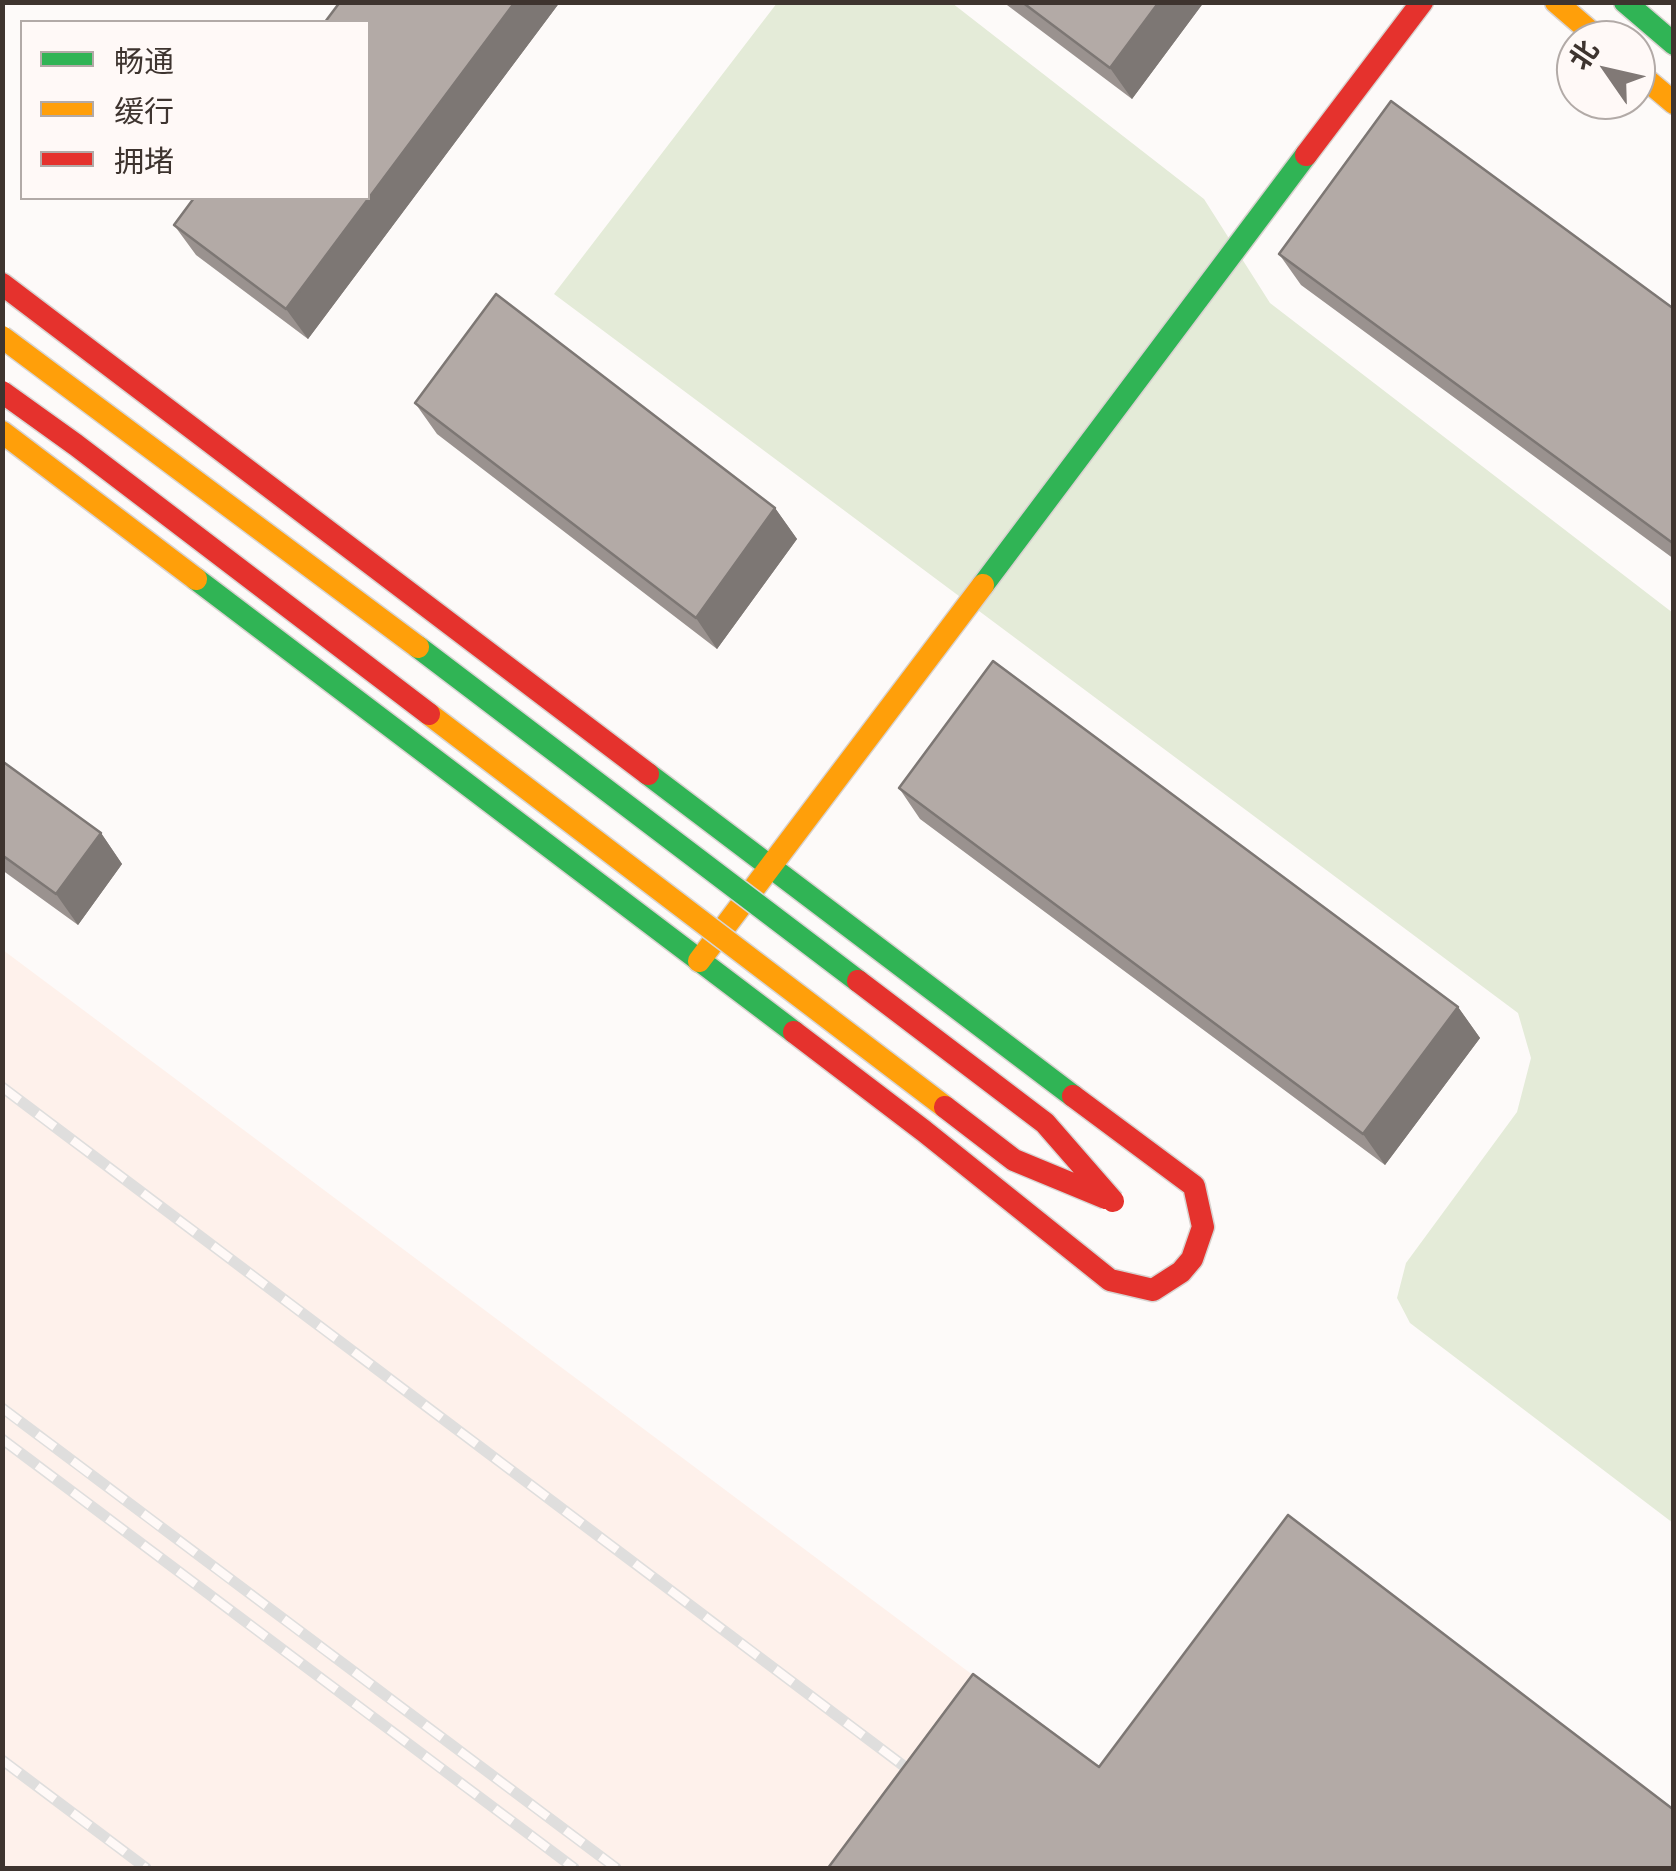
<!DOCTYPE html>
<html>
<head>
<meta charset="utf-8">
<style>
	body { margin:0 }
	#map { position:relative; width:1676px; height:1871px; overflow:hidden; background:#fdfaf9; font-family:"Playfair Display","Noto Sans SC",serif }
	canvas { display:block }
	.frame { position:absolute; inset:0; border:5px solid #3e342f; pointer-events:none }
	.legend { position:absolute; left:20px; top:20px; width:350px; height:180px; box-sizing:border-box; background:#fff9f7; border:2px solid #b2aaa7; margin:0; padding:12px 18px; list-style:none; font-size:30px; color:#3e342f }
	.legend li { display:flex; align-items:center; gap:20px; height:50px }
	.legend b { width:50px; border:2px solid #b2aaa7 }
	.north { position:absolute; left:1556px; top:20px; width:100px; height:100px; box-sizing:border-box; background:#fff9f7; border:2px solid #b2aaa7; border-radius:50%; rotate:304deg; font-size:28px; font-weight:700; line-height:40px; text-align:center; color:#3e342f }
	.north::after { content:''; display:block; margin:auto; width:35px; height:45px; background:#817976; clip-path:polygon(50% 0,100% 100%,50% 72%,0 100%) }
</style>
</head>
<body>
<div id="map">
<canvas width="1676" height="1871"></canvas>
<div class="frame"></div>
<ul class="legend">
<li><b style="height:12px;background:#30b455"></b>畅通</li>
<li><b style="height:12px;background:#ff9f0a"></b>缓行</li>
<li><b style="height:12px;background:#e5322d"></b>拥堵</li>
</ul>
<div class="north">北</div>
</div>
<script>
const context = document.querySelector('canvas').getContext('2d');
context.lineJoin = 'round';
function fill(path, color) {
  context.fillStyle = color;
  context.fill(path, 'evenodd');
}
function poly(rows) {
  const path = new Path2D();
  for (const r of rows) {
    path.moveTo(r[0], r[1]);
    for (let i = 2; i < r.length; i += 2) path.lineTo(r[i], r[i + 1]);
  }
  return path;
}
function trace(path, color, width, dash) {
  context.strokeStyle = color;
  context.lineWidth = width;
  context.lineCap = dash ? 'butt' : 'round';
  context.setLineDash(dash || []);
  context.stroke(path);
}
const built = poly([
	[3,950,1231,1868,3,1868]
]);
const green = poly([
	[777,3,952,3,1204,199,1270,303,1673,613,1673,1523,1410,1323,1397,1298,1406,1263,1517,1112,1531,1058,1518,1013,554,294]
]);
const fast = poly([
	[1625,2,1674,44],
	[196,579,794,1032],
	[983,585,1306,155],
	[648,774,1073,1096]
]);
const slow = poly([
	[1556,2,1600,40],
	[1636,71,1674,103],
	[2,432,196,579],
	[699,961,983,585]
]);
const jam = poly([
	[1306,155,1422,2],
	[2,284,648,774],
	[794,1032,924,1131,1110,1280,1153,1290,1181,1272,1192,1259,1203,1227,1194,1186,1073,1096]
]);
const rail = poly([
	[2,1087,925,1782],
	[2,1408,616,1868],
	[2,1439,574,1868],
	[2,1760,146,1868]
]);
const fastBridge = poly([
	[418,647,858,981]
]);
const slowBridge = poly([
	[2,337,418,647],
	[429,714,945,1107]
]);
const jamBridge = poly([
	[2,392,76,445,429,714],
	[858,981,1045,1123,1113,1201],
	[945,1107,1014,1160,1106,1198]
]);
const wall = poly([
	[340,2,560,2,308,339,196,255,174,225],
	[1003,2,1204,2,1132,99],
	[1279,254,1674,309,1674,559,1301,285],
	[415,403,775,508,797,539,717,649,437,434],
	[2,761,101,833,122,864,78,925,2,870],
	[899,788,1458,1007,1480,1038,1385,1165,920,819]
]);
const shadedWall = poly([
	[515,2,560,2,308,339,286,309],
	[1159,2,1204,2,1132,99,1110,68],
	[775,508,797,539,717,649,696,618],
	[101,833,122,864,78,925,56,894],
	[1458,1007,1480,1038,1385,1165,1363,1134]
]);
const building = poly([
	[340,2,515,2,286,309,174,225,194,198,368,198,368,22,325,22,340,2],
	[1022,2,1159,2,1110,68,1022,2],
	[1391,101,1674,309,1674,544,1279,254,1391,101],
	[496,294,775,508,696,618,415,403,496,294],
	[993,661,1458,1007,1363,1134,899,788,993,661],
	[2,761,101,833,56,894,2,855,2,761],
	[1288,1515,1674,1810,1674,1868,828,1868,973,1674,1099,1767,1288,1515]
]);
fill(built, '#fef1eb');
fill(green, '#e4ebd8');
trace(fast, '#d8d2cf', 25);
trace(slow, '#d8d2cf', 25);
trace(jam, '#d8d2cf', 25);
trace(fast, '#30b455', 22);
trace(slow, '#ff9f0a', 22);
trace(jam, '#e5322d', 22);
trace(rail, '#dfdedd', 11);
trace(rail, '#fff9f7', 8, [22]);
trace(fastBridge, '#d8d5d3', 25, []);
trace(slowBridge, '#d8d5d3', 25, []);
trace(jamBridge, '#d8d5d3', 25, []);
trace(fastBridge, '#30b455', 22);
trace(slowBridge, '#ff9f0a', 22);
trace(jamBridge, '#e5322d', 22);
fill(wall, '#9a928f');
fill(shadedWall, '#7d7774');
fill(building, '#b3aaa6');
trace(building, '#7d7774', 2.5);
</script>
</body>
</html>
